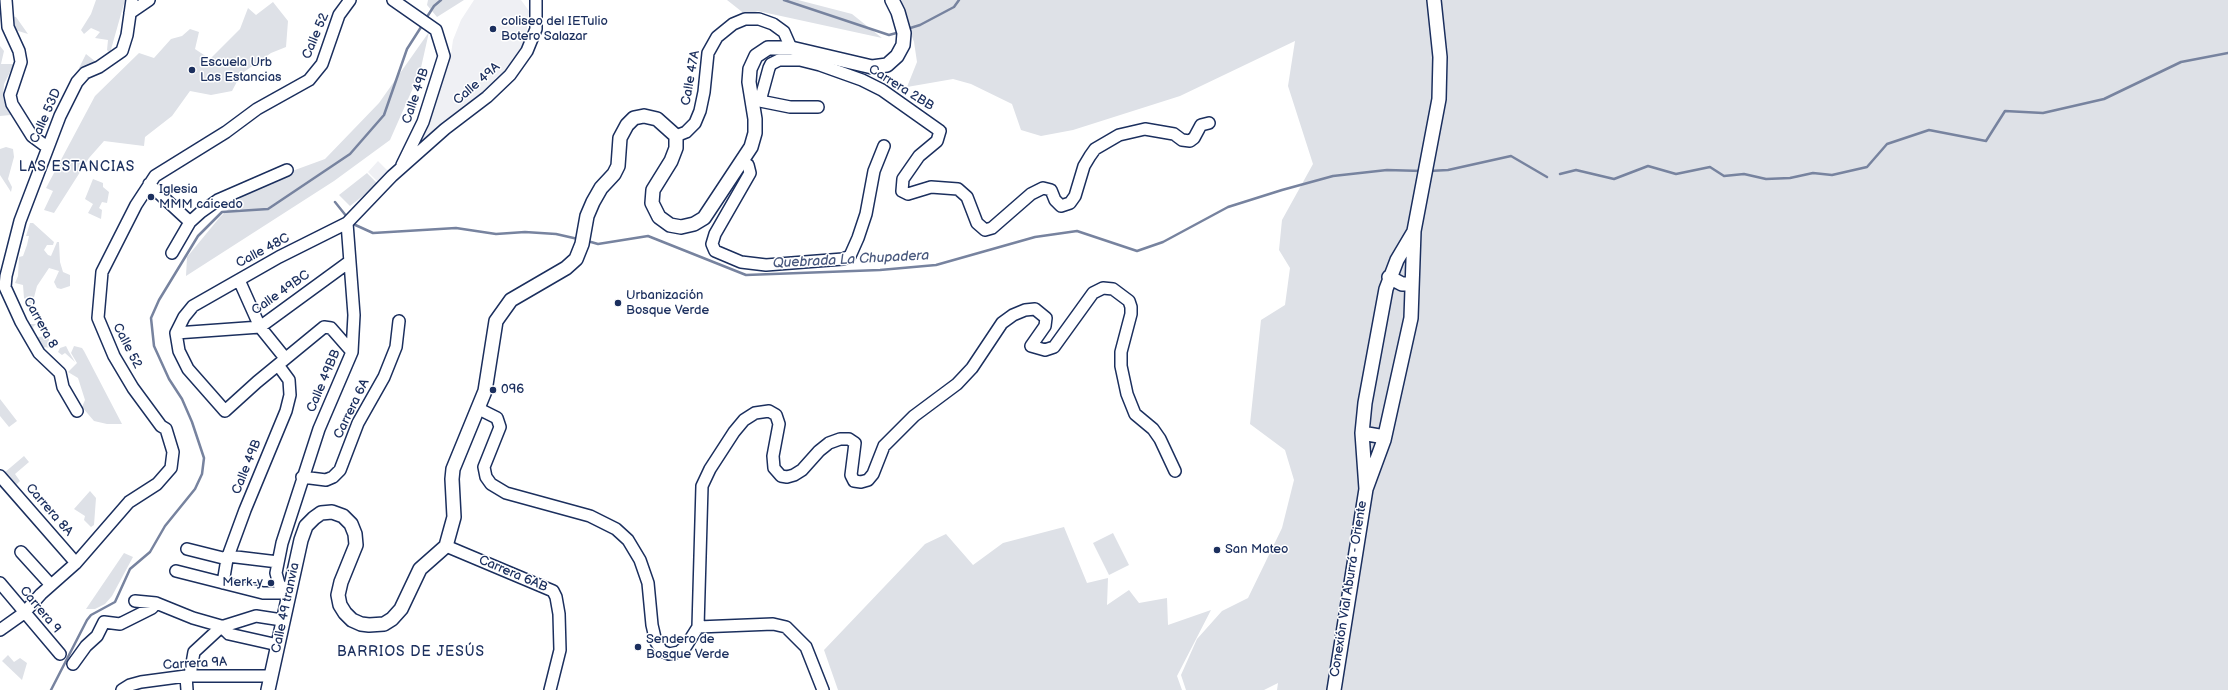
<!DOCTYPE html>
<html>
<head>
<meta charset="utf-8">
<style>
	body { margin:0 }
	canvas { display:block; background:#fff }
</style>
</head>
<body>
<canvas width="2228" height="690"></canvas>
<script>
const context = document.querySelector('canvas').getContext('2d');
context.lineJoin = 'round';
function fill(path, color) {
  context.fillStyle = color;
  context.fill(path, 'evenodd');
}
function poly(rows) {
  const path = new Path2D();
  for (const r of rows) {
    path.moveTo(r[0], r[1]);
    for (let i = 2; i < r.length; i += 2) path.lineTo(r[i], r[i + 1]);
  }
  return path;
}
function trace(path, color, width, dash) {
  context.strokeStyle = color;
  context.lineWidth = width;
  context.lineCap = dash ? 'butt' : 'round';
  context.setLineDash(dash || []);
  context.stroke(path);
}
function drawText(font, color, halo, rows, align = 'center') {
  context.font = font + ' "Balsamiq Sans",sans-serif';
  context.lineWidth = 3;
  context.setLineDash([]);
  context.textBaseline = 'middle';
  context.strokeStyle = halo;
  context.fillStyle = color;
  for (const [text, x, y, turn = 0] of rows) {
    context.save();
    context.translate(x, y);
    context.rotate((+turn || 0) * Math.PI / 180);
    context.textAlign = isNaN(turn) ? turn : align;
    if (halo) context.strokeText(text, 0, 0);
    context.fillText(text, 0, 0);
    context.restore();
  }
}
const built = poly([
	[474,0,521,0,529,11,525,46,505,74,490,89,419,145,451,54,453,40,461,20],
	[378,161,390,173,380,184,368,172]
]);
const green = poly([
	[96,0,125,0,110,53,107,50,108,40,95,38,100,32,91,28,84,34,81,30,91,14],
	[428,0,464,0,437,17,427,5],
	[727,0,798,0,852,14,882,38,758,11,746,15],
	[902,0,2228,0,2228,690,1277,690,1278,683,1264,690,1186,690,1181,675,1197,639,1222,611,1248,598,1282,528,1294,480,1285,450,1250,424,1261,320,1285,305,1290,268,1279,250,1282,220,1313,164,1288,86,1295,41,1180,96,1073,130,1041,136,1021,130,1012,104,971,84,953,79,907,87,917,62,914,42,902,10],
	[273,2,288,21,286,47,271,53,241,74,232,91,211,95,190,91,172,116,145,137,144,146,104,141,89,158,54,213,44,210,53,191,46,188,95,96,139,53,154,58,171,39,182,36,190,29,199,32,195,49,210,59,240,29,248,8,256,15],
	[10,16,16,17,28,34,15,30],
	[429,32,420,72,390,140,334,181,186,276,187,257,220,217,254,185,325,159,379,103],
	[0,46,4,51,1,64,14,64,4,84,3,98,11,115,0,116],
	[86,54,96,62,89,67,79,68],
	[6,147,13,149,14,157,8,179,12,187,11,192,0,175,0,149],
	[367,173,378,184,350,206,339,195],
	[93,179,103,183,103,187,109,192,107,203,102,202,99,208,102,210,101,219,88,213,93,204,85,199],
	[30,223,33,223,54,242,53,245,47,245,44,250,48,255,51,256,57,242,59,242,60,262,63,272,70,275,70,286,61,289,57,288,54,282,59,271,49,268,37,286,32,305,24,298,23,285,15,283,18,276,19,257,23,256,27,245,29,236,26,236],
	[25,324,36,324,33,327,37,337,49,336,49,348,45,347,42,355],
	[66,346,69,352,75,362,65,353,62,355,58,352,60,348],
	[74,346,82,348,84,351,122,424,107,424,94,421,82,407,85,400,78,378,68,372,77,363,71,353],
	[0,399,17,421,9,427,0,416],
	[24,456,29,462,15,474,20,481,16,485,4,473],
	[90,491,96,498,94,525,91,527,84,520,85,516,74,509],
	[1064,527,1087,583,1108,578,1107,605,1129,590,1139,603,1167,598,1168,625,1211,610,1177,676,1182,690,838,690,824,650,925,544,946,534,973,565,1003,543],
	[1113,533,1129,565,1109,575,1093,543],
	[124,553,133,557,112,596,105,604,95,609,86,609],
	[8,655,14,662,20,658,27,663,22,680,2,661]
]);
const stream = poly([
	[784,0,889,35,900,32],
	[425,20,434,6,441,0],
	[907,29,920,25,954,7,959,0],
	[1429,171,1448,170,1511,156,1547,177],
	[1560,174,1576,170,1614,179,1648,166,1676,174,1710,167,1724,176,1744,174,1766,179,1790,178,1813,173,1832,175,1867,167,1887,144,1929,130,1986,141,2005,111,2043,113,2104,99,2181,62,2228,53],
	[335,202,347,217],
	[351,223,373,233,456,228,496,234,525,232,556,234,578,239],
	[591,242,598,244,648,236,746,275,880,270,936,265,1035,237,1077,231,1137,251,1163,242,1228,207,1282,190,1333,176,1387,170,1422,171],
	[51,690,87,620,91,615,115,602,130,569,150,552,165,526,195,489,202,474,204,458,192,422,182,399,169,379,154,346,151,318,159,300,198,236,222,212,268,209,350,154,384,115,407,49,423,24]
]);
const minor = poly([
	[6,0,8,27,19,51,21,62,10,95,12,104,32,136,47,147],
	[393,0,436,30,444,56,423,122,402,165],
	[130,13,149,0],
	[752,101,760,101,769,68,771,64,779,60,800,60,820,65,862,80,882,90,940,131,937,141,919,156,903,179,902,191,908,194,931,187,958,189,967,197,977,223,985,230,992,228,1031,194,1043,188,1051,190,1055,200,1061,206,1070,203,1075,196,1084,166,1090,156,1095,149,1119,135,1145,129,1174,134,1182,140,1190,141,1194,138,1201,125,1209,123],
	[760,101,790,107,818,107],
	[676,136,686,132,695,123,700,111,704,92,708,53,717,37,733,24,745,19,759,19,773,24,784,32,791,48],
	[741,162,748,165,750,173,715,234,712,244,715,251,741,262,766,265,843,259,850,256,858,238,866,214,874,171,884,146],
	[149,184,190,222],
	[347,223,279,257,193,306,184,317,176,333,179,351,188,369,225,411,257,382,324,327,331,328,352,352],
	[172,253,190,222,201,212,218,200,287,170],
	[239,280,260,327,285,358],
	[176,333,260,327,349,262],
	[479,409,497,418,500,427,484,467,486,477,491,484,506,493,590,516,616,529,628,540,640,560,648,583,652,625,656,642,662,651,669,654,679,652,686,646,698,627,702,486,710,469,734,432,744,420,755,413,769,411,776,415,779,424,773,456,774,468,781,476,787,477,794,475,802,470,819,451,829,443,840,439,849,439,855,443,851,475,854,481,861,482,868,480,873,474,884,446,914,416,957,384,972,368,1002,323,1013,315,1025,310,1035,309,1046,318,1045,326,1031,346,1045,350,1054,347,1093,293,1103,288,1113,289,1129,301,1131,307,1131,314,1121,352,1121,366,1127,394,1135,414,1153,429,1160,439,1175,471],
	[77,411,63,387,60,373,39,353,21,322,5,287,6,276,20,221,60,116,77,82,85,73,99,67,122,51,127,35,132,0],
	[0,476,76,563],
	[302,477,326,480,333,477,340,470,358,423,384,377,396,347,399,321],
	[446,546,553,591,556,597,559,614,560,650,550,690],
	[187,549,227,559],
	[21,552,51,585],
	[228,556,278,562],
	[176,571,263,593,287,593],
	[0,583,60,654],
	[223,583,227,559,245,510,286,411,290,395,289,380,278,365],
	[287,593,279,584,276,573,282,543,319,429,352,352,354,315,347,223,392,176,445,129,487,97,510,75,527,51,536,29,536,0],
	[135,601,156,603,193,618,221,626,229,634,278,645],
	[698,627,773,624,786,627,806,647,823,690],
	[0,630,24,613,41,594,76,563,129,502,157,484,171,468,173,452,166,429,161,426,133,388,114,356,98,318,102,272,136,205,155,176,226,132,257,109,309,80,322,64,339,15,350,0],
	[73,664,86,646,97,636,104,622,120,624,152,608,156,603],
	[190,675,194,652,221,627,256,616,282,620],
	[186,676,187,690],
	[122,690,130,685,141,682,186,676,271,676]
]);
const major = poly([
	[1389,277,1402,284,1411,284],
	[1362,433,1379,436,1384,440],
	[1366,489,1384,440,1411,318,1414,231,1439,99,1440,57,1434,0],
	[268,690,301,540,306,526,314,518,321,513,332,512,343,516,351,524,355,534,356,545,341,582,338,595,340,605,345,613,352,620,361,624,369,625,384,624,392,619,401,609,420,569,446,546,454,517,452,479,453,469,485,391,496,321,511,300,566,268,576,259,582,244,587,216,593,202,601,188,614,174,618,166,620,138,627,125,634,118,644,116,657,119,676,136,676,148,671,161,653,190,652,203,659,217,670,225,681,227,694,224,704,218,751,147,755,133,755,119,749,82,750,69,756,56,768,48,791,48,872,67,887,65,897,56,903,45,904,33,898,12,892,0],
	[1334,690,1366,489,1362,433,1365,403,1386,289,1397,260,1413,233]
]);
const markers = [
	[493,29,4,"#1b2f5e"],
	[192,70,4,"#1b2f5e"],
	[151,197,4,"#1b2f5e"],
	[618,303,4,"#1b2f5e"],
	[493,390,4,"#1b2f5e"],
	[1217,550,4,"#1b2f5e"],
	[271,583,4,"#1b2f5e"],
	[638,647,4,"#1b2f5e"]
];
const poiNames = [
	["coliseo del IETulio",501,22],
	["Botero Salazar",501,37],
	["Escuela Urb",200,63],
	["Las Estancias",200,78],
	["Iglesia",159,190],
	["MMM caicedo",159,205],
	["Urbanización",626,296],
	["Bosque Verde",626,311],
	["096",501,390],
	["San Mateo",1225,550],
	["Merk-y",263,583,"right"],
	["Sendero de",646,640],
	["Bosque Verde",646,655]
];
const streetNames = [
	["Calle 52",316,36,-67],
	["Calle 47A",691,78,-80],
	["Calle 49A",477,84,-41],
	["Carrera 2BB",901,88,32],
	["Calle 49B",416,96,-71],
	["Calle 53D",46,116,-66],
	["Calle 48C",263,251,-28],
	["Calle 49BC",281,293,-35],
	["Carrera 8",40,323,61],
	["Calle 52",127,346,63],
	["Calle 49BB",324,381,-67],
	["Carrera 6A",352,409,-64],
	["Calle 49B",247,467,-68],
	["Carrera 8A",49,510,49],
	["Carrera 6AB",513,574,23],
	["Conexión Vial Aburrá - Oriente",1349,589,-81],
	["Calle 49 tranvia",286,608,-78],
	["Carrera 9",40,610,50],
	["Carrera 9A",195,664,-3]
];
const neighbourhoodNames = [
	["LAS ESTANCIAS",77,167],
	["BARRIOS DE JESÚS",411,652]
];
const waterNames = [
	["Quebrada La Chupadera",851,260,-3]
];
fill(built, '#eff0f4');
fill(green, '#dee1e7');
trace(stream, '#77839f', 2.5);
trace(minor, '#1b2f5e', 14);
trace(major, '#1b2f5e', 16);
trace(minor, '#fff', 11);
trace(major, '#fff', 13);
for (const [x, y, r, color] of markers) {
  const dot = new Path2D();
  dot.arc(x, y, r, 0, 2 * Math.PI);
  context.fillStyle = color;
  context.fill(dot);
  trace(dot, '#fff', 1.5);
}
drawText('13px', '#1b2f5e', '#fff', poiNames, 'left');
drawText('13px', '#1b2f5e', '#fff', streetNames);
context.letterSpacing = '1px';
drawText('14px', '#1b2f5e', '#fff', neighbourhoodNames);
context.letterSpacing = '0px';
drawText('italic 14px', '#49597e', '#fff', waterNames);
</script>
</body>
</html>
